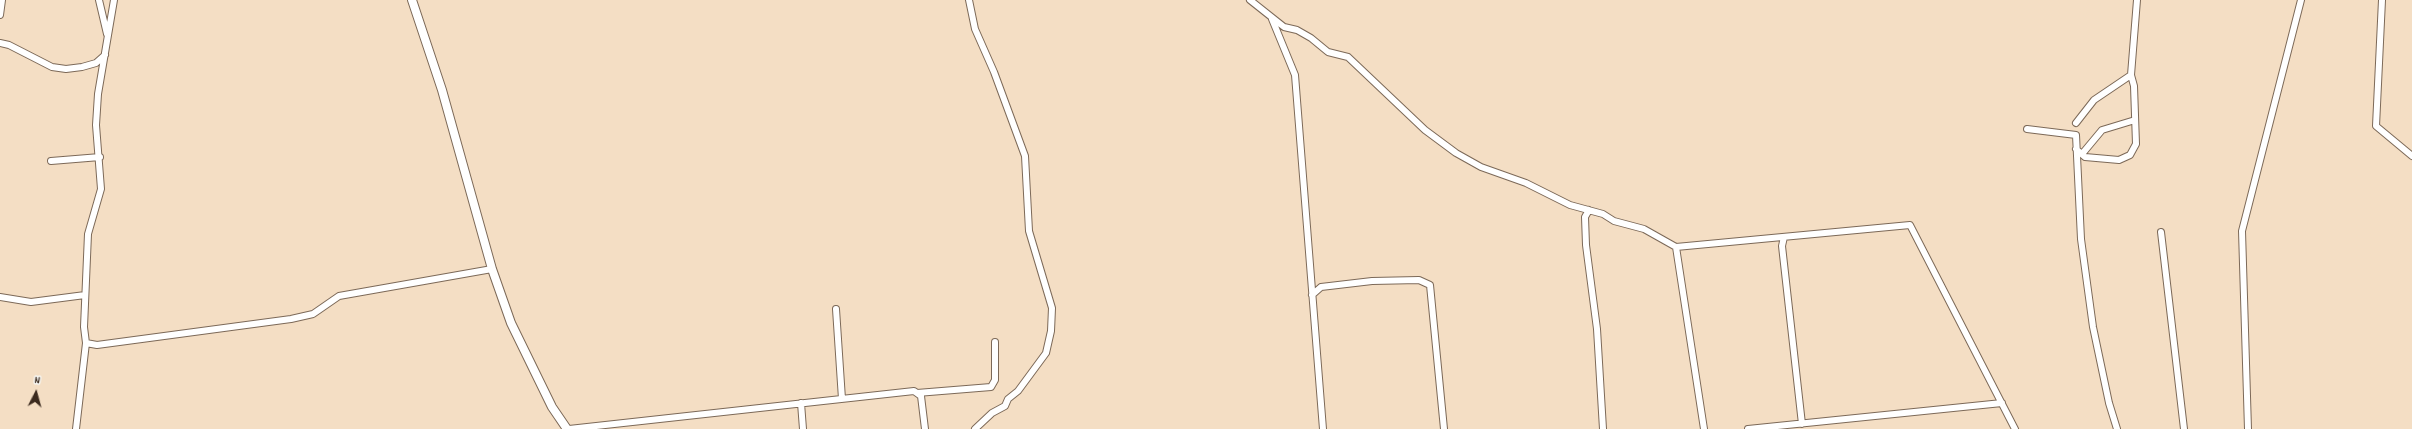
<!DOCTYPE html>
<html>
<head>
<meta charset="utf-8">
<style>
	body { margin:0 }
	#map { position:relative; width:2412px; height:429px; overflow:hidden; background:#f4dec4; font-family:Dekko,sans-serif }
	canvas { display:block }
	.north { position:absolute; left:16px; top:373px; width:40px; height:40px; -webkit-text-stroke:3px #f6f6f2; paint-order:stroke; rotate:6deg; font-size:11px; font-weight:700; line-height:16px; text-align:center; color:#3b2a1e }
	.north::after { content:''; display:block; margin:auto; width:14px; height:18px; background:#3b2a1e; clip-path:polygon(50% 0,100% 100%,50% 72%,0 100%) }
</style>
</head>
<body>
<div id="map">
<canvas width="2412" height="429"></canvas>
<div class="north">N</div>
</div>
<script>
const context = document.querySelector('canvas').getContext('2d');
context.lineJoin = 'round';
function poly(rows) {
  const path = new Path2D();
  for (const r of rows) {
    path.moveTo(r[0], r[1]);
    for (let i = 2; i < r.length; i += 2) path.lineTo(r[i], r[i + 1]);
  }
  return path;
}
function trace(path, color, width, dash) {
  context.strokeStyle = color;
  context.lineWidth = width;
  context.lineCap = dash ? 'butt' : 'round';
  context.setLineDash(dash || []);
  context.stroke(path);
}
const minor = poly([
	[99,0,107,34],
	[114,0,98,94,96,125,101,189,88,234,84,327,86,343,97,345,291,319,313,314,339,296,492,269],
	[969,0,975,29,994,72,1025,156,1029,231,1052,308,1051,331,1046,353,1018,391,1008,399,1005,406,992,413,975,429],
	[1250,0,1284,27,1297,30,1311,38,1328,52,1348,57,1425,130,1456,153,1481,167,1526,183,1570,205,1603,214,1614,221,1644,229,1676,247],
	[2382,0,2376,126,2412,156],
	[0,15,2,0],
	[1272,19,1295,75,1323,429],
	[0,43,9,45,52,67,66,69,82,67,96,63,105,55],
	[2076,123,2094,100,2131,75],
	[2027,129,2076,135,2081,239,2093,327,2109,403,2117,429],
	[2076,149,2085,157,2119,160,2130,155,2136,144,2134,86,2131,75,2137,0],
	[2082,154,2102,130,2135,120],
	[51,161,100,157],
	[1589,210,1585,217,1586,245,1597,329,1603,429],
	[2161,232,2184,429],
	[1784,237,1782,246,1802,424],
	[1312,295,1321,287,1372,281,1419,280,1430,285,1444,429],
	[0,297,31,302,85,295],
	[836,309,842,399],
	[917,393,991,387,995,380,995,342],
	[801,403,803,429],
	[76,429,86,343],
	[569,429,914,391,921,396,925,429],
	[1704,429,1676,247,1910,225,2015,429],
	[1748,429,2002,403],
	[2248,429,2242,231,2301,0]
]);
const tertiary = poly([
	[412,0,442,90,492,269,511,323,552,407,567,429]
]);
trace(minor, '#7c6958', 8);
trace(tertiary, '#7c6958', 10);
trace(minor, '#fff', 6);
trace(tertiary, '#fff', 8);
</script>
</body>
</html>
